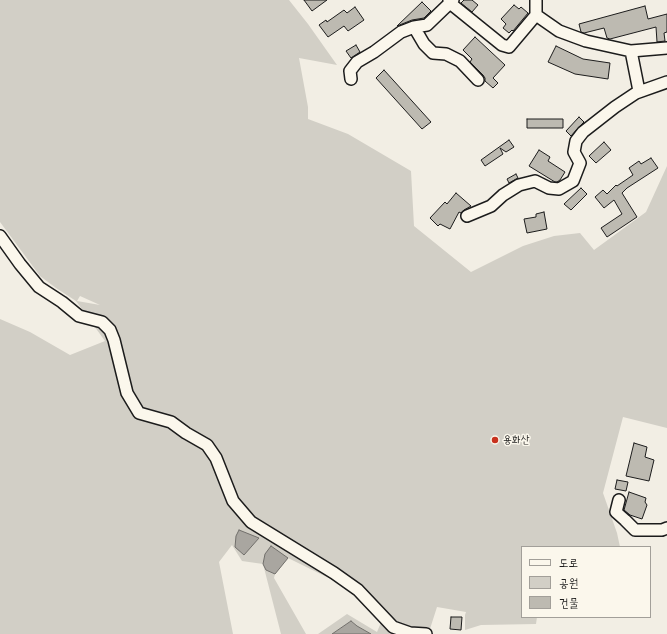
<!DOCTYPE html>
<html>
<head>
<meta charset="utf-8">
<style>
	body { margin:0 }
	#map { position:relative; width:667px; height:634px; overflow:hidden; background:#f2eee4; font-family:Mali,"Poor Story",sans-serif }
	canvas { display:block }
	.legend { position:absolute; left:521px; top:546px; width:130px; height:72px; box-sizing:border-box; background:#fbf7ec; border:1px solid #a29f99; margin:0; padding:5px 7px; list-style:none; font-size:12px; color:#1c1c1c }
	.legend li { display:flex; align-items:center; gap:8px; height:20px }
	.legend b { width:20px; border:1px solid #a29f99 }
</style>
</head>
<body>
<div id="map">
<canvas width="667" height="634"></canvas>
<ul class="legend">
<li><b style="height:5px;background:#fbf7ec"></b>도로</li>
<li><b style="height:11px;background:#d2cfc6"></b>공원</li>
<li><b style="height:11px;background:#bdbab1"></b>건물</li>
</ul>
</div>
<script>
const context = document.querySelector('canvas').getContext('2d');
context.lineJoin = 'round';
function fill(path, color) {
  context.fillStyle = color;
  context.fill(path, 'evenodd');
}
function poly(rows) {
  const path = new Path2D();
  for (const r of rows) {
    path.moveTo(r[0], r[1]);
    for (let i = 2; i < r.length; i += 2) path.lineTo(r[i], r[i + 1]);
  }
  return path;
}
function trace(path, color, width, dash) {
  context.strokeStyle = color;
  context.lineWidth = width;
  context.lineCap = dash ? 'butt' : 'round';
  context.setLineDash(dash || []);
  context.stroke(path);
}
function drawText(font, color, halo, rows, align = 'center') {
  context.font = font + ' Mali,"Poor Story",sans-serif';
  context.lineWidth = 3;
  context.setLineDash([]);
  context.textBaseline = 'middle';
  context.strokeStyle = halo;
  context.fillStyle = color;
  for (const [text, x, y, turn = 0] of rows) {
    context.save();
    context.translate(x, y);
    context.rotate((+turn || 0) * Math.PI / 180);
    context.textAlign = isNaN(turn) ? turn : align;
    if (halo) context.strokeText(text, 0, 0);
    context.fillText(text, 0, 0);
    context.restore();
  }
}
const green = poly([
	[0,0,289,0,308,24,337,65,299,58,308,107,308,119,348,134,411,171,414,226,471,272,523,246,554,236,580,233,594,250,646,212,667,166,667,428,623,417,603,493,617,533,620,547,522,547,522,617,537,617,536,624,481,625,465,630,465,615,466,612,437,607,429,632,396,624,349,588,288,558,275,574,274,578,306,634,281,634,263,564,242,561,232,545,219,562,233,634,0,634,0,319,30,332,70,355,105,341,76,301,56,288,40,276,0,222],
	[80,296,100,305,77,301],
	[347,614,377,632,382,620,394,634,396,634,371,634,357,626,351,621,332,634,318,634]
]);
const water = poly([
	[239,530,259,538,244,555,235,547,236,536,239,530],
	[271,546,288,558,275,574,266,570,263,564,265,554,271,546],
	[351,621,357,626,371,634,332,634,351,621]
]);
const building = poly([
	[304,0,327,0,312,11,304,0],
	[464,0,472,0,478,5,472,12,461,3,464,0],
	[422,2,431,11,424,18,412,20,397,26,422,2],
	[514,5,519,9,521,7,528,13,513,31,512,30,509,33,503,28,506,24,501,19,514,5],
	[645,6,648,19,667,14,667,32,664,33,665,41,657,42,656,27,610,39,607,38,604,28,584,33,581,32,579,24,645,6],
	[355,7,364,20,348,31,344,26,328,37,319,25,326,20,327,22,344,10,347,13,355,7],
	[475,37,505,65,493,78,498,83,493,88,485,81,485,78,483,75,470,62,472,59,463,50,475,37],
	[356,45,360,52,351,58,346,51,356,45],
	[556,46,583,59,610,63,608,79,575,74,548,62,556,46],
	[384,70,431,122,422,129,376,78,384,70],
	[579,117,584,122,578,128,571,136,566,131,579,117],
	[527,119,563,119,563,128,527,128,527,119],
	[509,140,514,147,506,152,500,148,503,154,485,166,481,160,509,140],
	[604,142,611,150,596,163,589,156,604,142],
	[539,150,550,157,548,161,565,172,560,180,557,182,555,182,529,166,539,150],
	[651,158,658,168,627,188,622,193,637,217,607,237,601,228,622,214,614,200,604,208,595,197,603,190,607,194,616,185,617,186,633,175,629,168,639,161,641,164,651,158],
	[516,174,518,178,509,183,507,179,516,174],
	[581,188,587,194,571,210,564,204,581,188],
	[456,193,471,206,464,210,461,213,459,212,450,229,440,224,438,226,430,218,445,202,447,204,456,193],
	[544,212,547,229,527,233,524,219,536,217,536,214,544,212],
	[634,443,647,447,645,457,654,460,649,481,626,476,634,443],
	[617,480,628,482,626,491,615,489,617,480],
	[629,492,646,498,645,502,647,505,642,519,630,515,624,510,629,492],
	[451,617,462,617,461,630,450,629,451,617]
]);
const minor = poly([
	[449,0,450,3,502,45,509,47,536,15],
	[536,0,536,15,559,31,586,41,631,51,667,48],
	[414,27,424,44,433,53,446,54,460,61,478,80],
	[631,51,639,91],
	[351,79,350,71,357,62,374,52,401,32,414,27,427,25,453,0],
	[467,216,491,206,503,195,519,185,535,181,549,188,559,189,573,181,580,163,574,152,576,141,583,132,615,107,636,93,667,82],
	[0,236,20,264,39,287,62,302,79,316,102,322,110,330,114,340,127,393,139,413,171,422,186,433,207,445,216,458,233,501,251,522,334,573,358,590,393,627,410,633,426,634],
	[619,500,616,512,625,520,635,530,662,530,667,528]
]);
const markers = [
	[495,440,4,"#c8321e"]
];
const poiNames = [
	["용화산",503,440]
];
fill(green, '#d2cfc6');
fill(water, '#a9a6a0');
trace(water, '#716f6b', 1);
fill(building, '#bdbab1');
trace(building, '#1c1c1c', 1);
trace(minor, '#1c1c1c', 14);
trace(minor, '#fbf7ec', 11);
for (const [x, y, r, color] of markers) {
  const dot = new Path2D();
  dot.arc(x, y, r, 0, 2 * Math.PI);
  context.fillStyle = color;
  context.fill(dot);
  trace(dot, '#fbf7ec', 1.5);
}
drawText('11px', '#1c1c1c', '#fbf7ec', poiNames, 'left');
</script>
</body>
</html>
